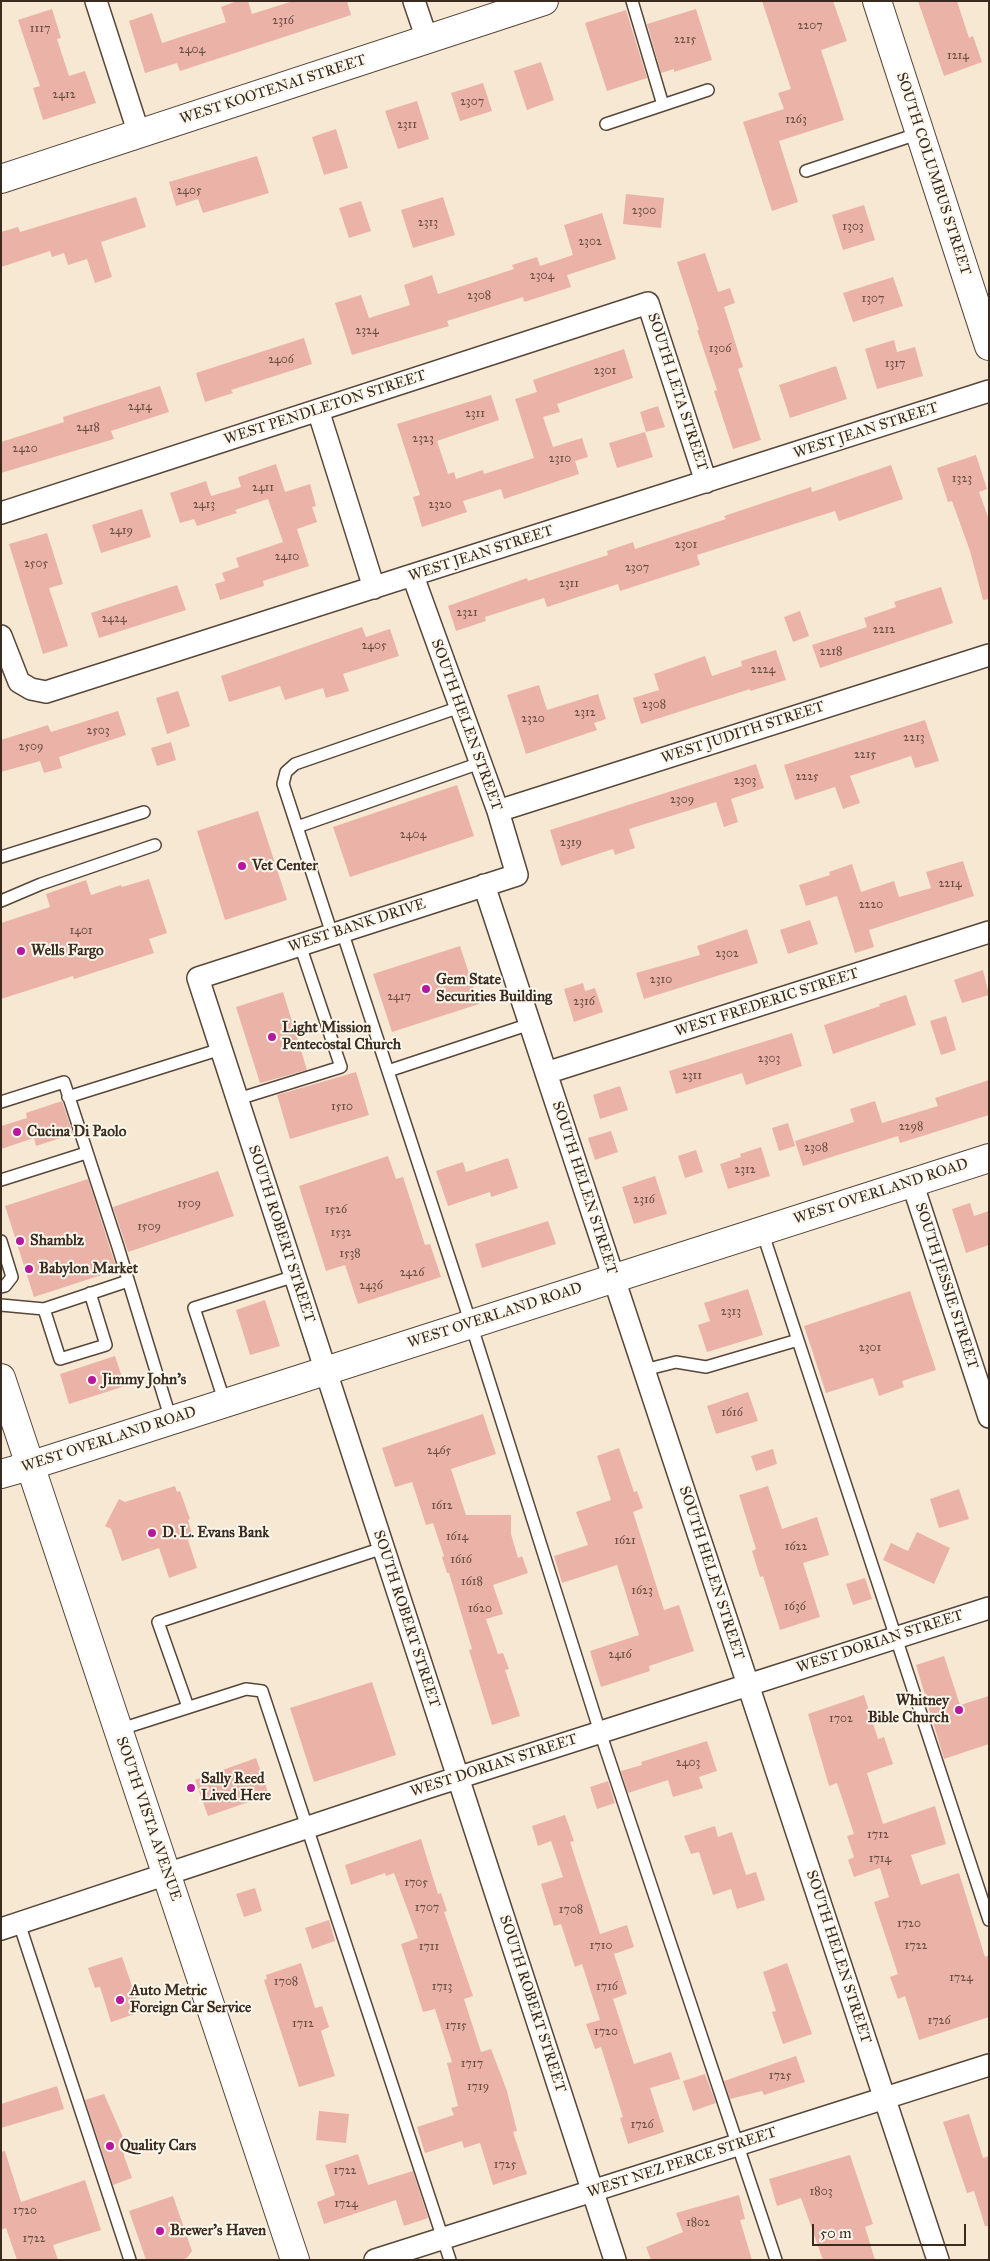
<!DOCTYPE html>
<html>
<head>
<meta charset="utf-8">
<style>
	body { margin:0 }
	#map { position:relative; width:990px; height:2261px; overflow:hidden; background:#f7e8d3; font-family:"IM FELL Great Primer",serif }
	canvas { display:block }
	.frame { position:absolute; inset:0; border:2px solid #3b2a1e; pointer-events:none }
	.scale { position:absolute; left:812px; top:2224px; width:154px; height:22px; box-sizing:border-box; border:2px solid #3b2a1e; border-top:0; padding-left:6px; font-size:15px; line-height:18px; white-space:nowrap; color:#3b2a1e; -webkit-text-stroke:4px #fbf7ec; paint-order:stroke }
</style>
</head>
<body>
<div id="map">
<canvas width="990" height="2261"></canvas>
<div class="frame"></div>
<div class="scale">50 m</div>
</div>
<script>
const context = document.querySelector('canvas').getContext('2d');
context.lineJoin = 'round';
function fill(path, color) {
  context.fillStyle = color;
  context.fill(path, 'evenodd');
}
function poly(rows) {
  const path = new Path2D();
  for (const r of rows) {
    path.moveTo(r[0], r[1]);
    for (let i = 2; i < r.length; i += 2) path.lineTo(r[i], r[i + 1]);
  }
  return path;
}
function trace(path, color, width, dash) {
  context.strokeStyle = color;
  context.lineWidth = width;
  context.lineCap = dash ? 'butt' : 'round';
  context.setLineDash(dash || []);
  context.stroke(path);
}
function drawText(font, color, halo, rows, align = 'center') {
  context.font = font + ' "IM FELL Great Primer",serif';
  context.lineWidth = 4;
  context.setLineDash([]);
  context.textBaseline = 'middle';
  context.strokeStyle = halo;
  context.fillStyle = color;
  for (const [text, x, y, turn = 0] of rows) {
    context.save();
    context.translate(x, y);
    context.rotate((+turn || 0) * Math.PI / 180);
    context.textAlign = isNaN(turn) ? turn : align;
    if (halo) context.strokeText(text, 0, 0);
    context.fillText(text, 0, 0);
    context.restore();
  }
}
const building = poly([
	[237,1,248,1,252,14,293,1,347,1,351,15,180,71,177,63,145,73,129,21,152,13,162,43,226,22,221,7],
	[762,1,833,1,847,41,821,50,844,120,779,141,798,202,772,211,743,122,784,109,778,93,791,89],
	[918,1,957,1,969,38,973,36,982,62,944,76],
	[52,9,61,38,57,39,69,76,85,71,96,103,43,120,33,88,40,86,18,20],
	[696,9,712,60,674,72,674,69,661,73,647,24],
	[626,10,647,78,607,91,585,23],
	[541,62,554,100,527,110,514,71],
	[483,83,492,111,460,121,451,93],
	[417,101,429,139,398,149,385,111],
	[336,129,348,168,324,175,312,137],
	[257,156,269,193,203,213,198,199,176,206,169,182],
	[626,194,664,198,661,228,623,224],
	[136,197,146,227,101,242,112,277,95,283,87,259,68,265,64,253,52,257,50,251,1,267,1,232,18,227,20,232],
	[443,197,455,235,413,248,401,210],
	[361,201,371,231,349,238,339,208],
	[864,205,875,240,843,250,832,215],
	[602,213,616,259,567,275,571,287,524,302,523,297,447,321,449,326,352,355,335,303,361,295,369,318,410,305,404,285,432,275,438,294,514,269,512,265,537,257,540,266,573,255,564,225],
	[705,253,718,292,730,288,735,303,724,307,743,367,738,369,761,440,733,449,714,391,717,390,697,330,699,330,677,262],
	[893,277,903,306,853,322,843,293],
	[304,338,312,364,231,390,233,393,205,402,196,373],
	[894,340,897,352,915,347,923,376,877,389,865,349],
	[624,349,633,378,557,404,560,412,543,417,553,447,582,438,588,457,575,461,579,474,504,499,501,489,463,501,467,512,422,527,413,497,420,495,397,424,491,395,499,420,437,441,448,474,454,472,456,479,483,470,484,474,534,458,515,399,537,392,533,380],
	[836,366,847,399,790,418,779,385],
	[160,386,169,412,111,431,114,439,1,473,1,442,64,422,63,417],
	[658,406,665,427,646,432,640,412],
	[645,432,653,457,617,468,609,443],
	[976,455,987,489,979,492,989,520,989,599,983,600,970,551,952,501,948,502,937,468],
	[276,464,285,492,310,484,316,506,312,507,317,522,297,529,309,566,263,581,264,586,220,600,215,584,225,581,222,573,239,567,236,558,283,542,268,499,235,510,237,513,197,526,194,519,180,523,170,493,206,481,211,496,241,487,238,477],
	[891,465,903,499,839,521,835,511,697,555,700,565,620,591,618,584,547,607,544,598,485,617,486,621,456,631,448,606,527,578,528,581,608,555,607,551,633,542,635,549,726,519,724,516,811,487,812,492],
	[142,509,151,537,101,553,92,525],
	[47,533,63,584,49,588,68,646,43,654,9,544],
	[177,585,186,610,99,638,91,613],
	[941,587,953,623,820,668,812,645,867,627,864,618,896,607,894,602],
	[800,611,809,636,793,642,784,617],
	[362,627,366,637,390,629,399,656,343,674,349,691,326,698,323,688,285,700,280,686,229,702,221,676],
	[776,650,786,680,750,691,750,689,641,724,633,698,659,690,654,674,705,656,712,676,742,666,741,661],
	[539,685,547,710,598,694,606,719,594,723,597,730,526,754,507,695],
	[178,691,190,726,167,734,156,698],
	[118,711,126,735,59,757,62,768,44,773,40,761,1,772,1,740,48,725,51,732],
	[925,720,939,761,915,768,911,756,850,776,860,803,843,809,835,787,795,800,784,765],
	[171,742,176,760,157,766,151,748],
	[756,764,764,788,731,799,738,822,724,827,716,802,629,829,635,848,615,855,613,849,561,866,550,830],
	[457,785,474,836,350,877,333,827],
	[258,811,287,900,225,920,197,831],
	[963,861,974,896,869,930,874,947,855,953,837,896,806,906,799,885,830,875,829,872,852,864,861,892,894,881,899,897,931,888,926,872],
	[149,879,167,933,149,939,154,953,74,979,73,976,1,999,1,923,50,907,46,894,86,880,91,895,121,885,122,887],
	[810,920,818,944,788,954,780,930],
	[747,929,758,963,644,999,636,973,700,955,697,946],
	[460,946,479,1004,392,1032,373,974],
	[983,970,989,995,962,1003,954,980],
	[583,983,585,991,595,988,603,1012,574,1022,564,989],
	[283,992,307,1070,260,1083,236,1007],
	[906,995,916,1025,833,1054,824,1025,880,1006,879,1004],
	[946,1016,956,1050,941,1055,930,1021],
	[792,1033,802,1066,746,1085,742,1073,676,1094,669,1071],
	[356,1072,369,1115,290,1139,277,1095],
	[989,1080,989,1115,900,1143,898,1136,803,1166,795,1141,854,1122,850,1109,875,1101,882,1123,938,1106,935,1098],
	[620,1086,628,1110,600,1119,593,1095],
	[62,1101,73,1134,36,1146,34,1138,1,1149,1,1126,27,1118,26,1113],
	[788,1123,795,1146,779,1151,772,1128],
	[611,1131,618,1152,595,1160,588,1138],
	[761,1147,770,1176,728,1189,720,1164,741,1157,740,1154],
	[696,1150,703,1172,685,1178,678,1156],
	[388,1156,396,1179,403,1177,425,1245,430,1244,441,1277,358,1304,345,1265,326,1271,299,1186],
	[508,1158,518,1188,491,1197,490,1192,448,1206,436,1171,463,1162,466,1172],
	[218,1171,234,1216,128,1252,113,1207],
	[655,1176,667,1214,634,1224,622,1187],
	[88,1179,117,1270,34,1297,5,1206],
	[970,1203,974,1216,989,1211,989,1245,966,1253,952,1209],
	[548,1221,556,1244,482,1268,475,1244],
	[748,1289,763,1335,707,1352,698,1325,710,1321,704,1303],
	[910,1291,936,1370,902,1381,904,1387,879,1396,873,1378,826,1393,804,1326],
	[265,1300,280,1346,250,1355,236,1310],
	[115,1356,125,1386,69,1404,60,1374],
	[748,1392,758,1421,716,1434,707,1406],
	[483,1414,496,1454,451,1469,466,1515,511,1515,511,1534,518,1558,522,1556,528,1573,493,1585,503,1614,486,1619,498,1654,503,1653,509,1669,505,1670,520,1716,492,1725,469,1650,472,1649,449,1573,447,1573,442,1557,444,1556,433,1523,426,1525,412,1482,395,1487,382,1448],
	[619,1448,634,1492,637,1491,643,1508,633,1512,664,1610,679,1605,694,1651,649,1666,650,1671,601,1687,590,1651,639,1635,617,1565,562,1583,554,1556,588,1545,576,1512,611,1500,597,1456],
	[773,1449,777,1464,756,1471,751,1456],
	[175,1486,177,1492,180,1491,190,1519,188,1520,193,1538,188,1540,197,1568,169,1578,159,1548,122,1561,111,1529,105,1526,119,1499,125,1502],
	[768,1486,782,1529,817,1517,829,1555,803,1563,820,1617,780,1630,763,1576,760,1577,752,1551,756,1549,739,1495],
	[959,1489,969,1519,939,1528,930,1499],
	[917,1532,950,1548,934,1584,883,1560,891,1543,908,1551],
	[865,1578,872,1599,853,1605,846,1584],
	[944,1656,960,1705,989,1696,989,1744,944,1759,916,1665],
	[372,1682,396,1755,314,1782,290,1708],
	[864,1695,878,1739,884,1737,893,1764,867,1773,883,1824,935,1806,946,1844,911,1855,921,1885,959,1873,985,1957,989,1955,989,2017,919,2040,905,1996,898,1999,890,1977,898,1974,874,1902,889,1897,880,1868,854,1877,848,1860,854,1857,847,1836,854,1834,837,1783,829,1786,808,1714],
	[707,1741,717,1771,699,1777,703,1788,673,1797,668,1780,628,1793,621,1771,642,1765,641,1762],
	[256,1758,269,1795,208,1816,195,1780],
	[608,1781,615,1803,597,1809,590,1787],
	[565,1815,574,1841,570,1842,600,1934,627,1925,634,1947,614,1954,627,1994,613,1999,634,2064,671,2052,680,2079,650,2088,664,2132,628,2144,620,2118,623,2117,601,2047,595,2049,586,2024,600,2020,582,1964,575,1967,561,1924,554,1926,541,1884,563,1877,551,1841,538,1846,532,1826],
	[715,1826,718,1837,732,1832,746,1875,756,1872,765,1900,737,1909,731,1889,713,1895,699,1852,691,1854,684,1836],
	[421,1839,438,1894,441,1893,447,1911,444,1912,473,1996,464,1999,481,2052,491,2049,507,2091,517,2131,513,2132,527,2174,493,2185,480,2143,464,2148,462,2141,425,2153,417,2127,454,2115,451,2108,458,2106,447,2063,452,2062,435,2009,423,2012,401,1944,418,1938,394,1873,386,1876,385,1873,351,1885,345,1865],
	[255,1888,262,1911,244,1917,236,1894],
	[329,1920,335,1941,312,1949,305,1928],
	[122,1957,141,2012,111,2022,100,1987,95,1988,88,1968],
	[301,1963,315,2008,322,2006,329,2027,321,2031,335,2076,299,2087,264,1980,267,1979,266,1975],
	[787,1963,812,2034,783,2044,772,2012,776,2011,763,1972],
	[796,2056,805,2082,764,2095,762,2091,730,2099,724,2081],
	[705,2074,716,2103,693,2111,683,2081],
	[57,2086,64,2109,1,2128,1,2104],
	[104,2094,122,2135,124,2156,132,2178,113,2185,85,2100],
	[319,2111,349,2114,346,2143,316,2140],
	[969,2114,983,2158,989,2156,989,2226,985,2226,974,2191,967,2193,943,2122],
	[5,2151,21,2202,85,2180,101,2230,53,2245,58,2260,17,2260,6,2228,1,2230,1,2152],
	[358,2154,368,2185,413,2171,428,2218,404,2226,396,2200,324,2224,317,2202,335,2195,325,2165],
	[850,2155,873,2224,865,2227,875,2260,823,2260,801,2198,777,2206,769,2179],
	[739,2195,745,2219,740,2220,752,2260,651,2260,646,2247,683,2232,676,2213],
	[173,2196,192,2251,187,2258,181,2260,146,2260,129,2211]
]);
const lane = poly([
	[632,1,663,105,708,90],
	[606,124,663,105],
	[806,171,920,133],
	[297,827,480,763],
	[1,857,144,812],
	[1,901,41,884,155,845],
	[342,931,471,1324,600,1732,776,2260],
	[332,934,283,784,286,772,295,764,460,707],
	[388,1071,530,1024],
	[68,1097,221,1049],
	[238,1099,341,1067,300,945],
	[1,1102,64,1082,118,1247,171,1420],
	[1,1180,86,1153],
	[762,1231,989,1920],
	[1,1241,12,1277,5,1286,1,1287],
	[1,1305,44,1309,128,1281],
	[44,1309,60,1359,106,1345,90,1293],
	[644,1370,676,1362,706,1367,798,1340],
	[225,1403,194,1308,295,1276],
	[188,1707,158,1622,383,1548],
	[118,1730,246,1689,262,1691,450,2260],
	[19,1923,130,2260]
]);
const street = poly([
	[96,1,139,134],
	[414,1,427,39],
	[318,410,374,588],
	[1,513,648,303,706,482],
	[413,576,498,811,517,875,198,978,615,2260],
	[1,636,19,682,31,689,46,692,989,391],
	[498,811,989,655],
	[484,885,938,2260],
	[546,1073,989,932],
	[912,1182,989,1417],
	[1,1929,429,1787,989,1608],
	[375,2260,989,2065]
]);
const secondary = poly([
	[877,1,989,346],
	[1,179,544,1],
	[29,1466,989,1158]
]);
const primary = poly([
	[1,1378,295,2260],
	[1,1474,29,1466]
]);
const markers = [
	[242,866,5,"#b5179e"],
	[21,951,5,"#b5179e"],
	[426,989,5,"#b5179e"],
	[272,1037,5,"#b5179e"],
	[17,1132,5,"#b5179e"],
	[20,1241,5,"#b5179e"],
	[29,1269,5,"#b5179e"],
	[92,1380,5,"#b5179e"],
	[152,1533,5,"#b5179e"],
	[959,1710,5,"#b5179e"],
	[191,1788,5,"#b5179e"],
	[120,2000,5,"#b5179e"],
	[110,2146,5,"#b5179e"],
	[160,2231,5,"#b5179e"]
];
const numberNames = [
	["2316",283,21],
	["2207",810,26],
	["1117",40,29],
	["2215",685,40],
	["2404",192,50],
	["1214",958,56],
	["2412",64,95],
	["2307",472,102],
	["1263",796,120],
	["2311",407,125],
	["2405",189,191],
	["2300",644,211],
	["2313",428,223],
	["1303",853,227],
	["2302",590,242],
	["2304",542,276],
	["2308",479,296],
	["1307",873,299],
	["2324",367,331],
	["1306",720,349],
	["2406",281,360],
	["1317",895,364],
	["2301",605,371],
	["2414",140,407],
	["2311",475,414],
	["2418",88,428],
	["2323",423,439],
	["2420",25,449],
	["2310",560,459],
	["1323",962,479],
	["2411",263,488],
	["2413",204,505],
	["2320",440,505],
	["2419",121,531],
	["2301",686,545],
	["2410",287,557],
	["2505",36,564],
	["2307",637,568],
	["2311",569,584],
	["2321",467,613],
	["2424",114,619],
	["2212",884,630],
	["2405",374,646],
	["2218",831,652],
	["2224",763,670],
	["2308",654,705],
	["2312",585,713],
	["2320",533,719],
	["2503",98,731],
	["2213",914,738],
	["2509",31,747],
	["2215",865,755],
	["2225",807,777],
	["2303",745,781],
	["2309",682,800],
	["2404",413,835],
	["2319",571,843],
	["2214",950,884],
	["2220",871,905],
	["1401",81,931],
	["2302",727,954],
	["2310",661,980],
	["2417",399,997],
	["2316",584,1002],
	["2303",769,1059],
	["2311",692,1076],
	["1510",342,1107],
	["2298",911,1127],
	["2308",816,1148],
	["2312",745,1170],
	["2316",644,1200],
	["1509",189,1204],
	["1526",336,1210],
	["1509",149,1227],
	["1532",341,1233],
	["1538",350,1254],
	["2426",412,1273],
	["2436",371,1286],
	["2313",731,1312],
	["2301",870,1348],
	["1616",732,1413],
	["2465",439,1451],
	["1612",442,1506],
	["1614",457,1537],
	["1621",625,1541],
	["1622",796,1547],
	["1616",461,1560],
	["1618",472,1582],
	["1623",642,1591],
	["1636",795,1607],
	["1620",480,1609],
	["2416",620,1655],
	["1702",841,1719],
	["2403",688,1763],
	["1712",878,1835],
	["1714",880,1859],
	["1705",416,1883],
	["1707",427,1908],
	["1708",571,1910],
	["1720",909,1924],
	["1710",601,1946],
	["1722",916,1946],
	["1711",429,1947],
	["1724",961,1978],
	["1708",286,1982],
	["1713",442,1987],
	["1716",607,1987],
	["1726",939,2021],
	["1712",303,2024],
	["1715",456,2026],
	["1720",606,2032],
	["1717",472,2064],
	["1725",780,2076],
	["1719",478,2087],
	["1726",642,2125],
	["1725",505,2165],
	["1722",345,2171],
	["1803",821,2192],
	["1724",346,2204],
	["1720",25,2211],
	["1802",698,2223],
	["1722",34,2239]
];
const streetNames = [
	["WEST KOOTENAI STREET",273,90,-18],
	["SOUTH COLUMBUS STREET",933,174,72],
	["SOUTH LETA STREET",677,392,72],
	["WEST PENDLETON STREET",325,408,-18],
	["WEST JEAN STREET",866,431,-18],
	["WEST JEAN STREET",481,554,-18],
	["SOUTH HELEN STREET",466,725,70],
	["WEST JUDITH STREET",743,733,-18],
	["WEST BANK DRIVE",357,926,-18],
	["WEST FREDERIC STREET",767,1003,-18],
	["SOUTH HELEN STREET",584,1188,72],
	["WEST OVERLAND ROAD",881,1192,-18],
	["SOUTH ROBERT STREET",281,1234,72],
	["SOUTH JESSIE STREET",946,1286,72],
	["WEST OVERLAND ROAD",495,1316,-18],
	["WEST OVERLAND ROAD",109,1440,-18],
	["SOUTH HELEN STREET",711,1573,72],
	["SOUTH ROBERT STREET",406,1619,72],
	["WEST DORIAN STREET",880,1642,-18],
	["WEST DORIAN STREET",494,1766,-18],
	["SOUTH VISTA AVENUE",148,1819,71],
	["SOUTH HELEN STREET",838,1957,72],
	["SOUTH ROBERT STREET",532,2004,72],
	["WEST NEZ PERCE STREET",682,2163,-18]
];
const poiNames = [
	["Vet Center",252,866],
	["Wells Fargo",31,951],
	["Gem State",436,980],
	["Securities Building",436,997],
	["Light Mission",282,1028],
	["Pentecostal Church",282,1045],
	["Cucina Di Paolo",27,1132],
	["Shamblz",30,1241],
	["Babylon Market",39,1269],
	["Jimmy John's",102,1380],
	["D. L. Evans Bank",162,1533],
	["Whitney",949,1701,"right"],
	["Bible Church",949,1718,"right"],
	["Sally Reed",201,1779],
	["Lived Here",201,1796],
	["Auto Metric",130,1991],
	["Foreign Car Service",130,2008],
	["Quality Cars",120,2146],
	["Brewer's Haven",170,2231]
];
fill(building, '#ebb3a8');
trace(lane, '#574639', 14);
trace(street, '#574639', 24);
trace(secondary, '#574639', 30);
trace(primary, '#574639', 30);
trace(lane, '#fff', 11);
trace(street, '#fff', 21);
trace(secondary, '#fff', 28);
trace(primary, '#fff', 28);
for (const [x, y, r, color] of markers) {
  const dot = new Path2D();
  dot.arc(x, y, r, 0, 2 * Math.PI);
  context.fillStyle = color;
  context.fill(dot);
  trace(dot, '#fbf7ec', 2);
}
drawText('12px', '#674c40', null, numberNames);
drawText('15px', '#3b2a1e', '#fbf7ec', streetNames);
drawText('bold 15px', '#3b2a1e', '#fbf7ec', poiNames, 'left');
</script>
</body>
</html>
